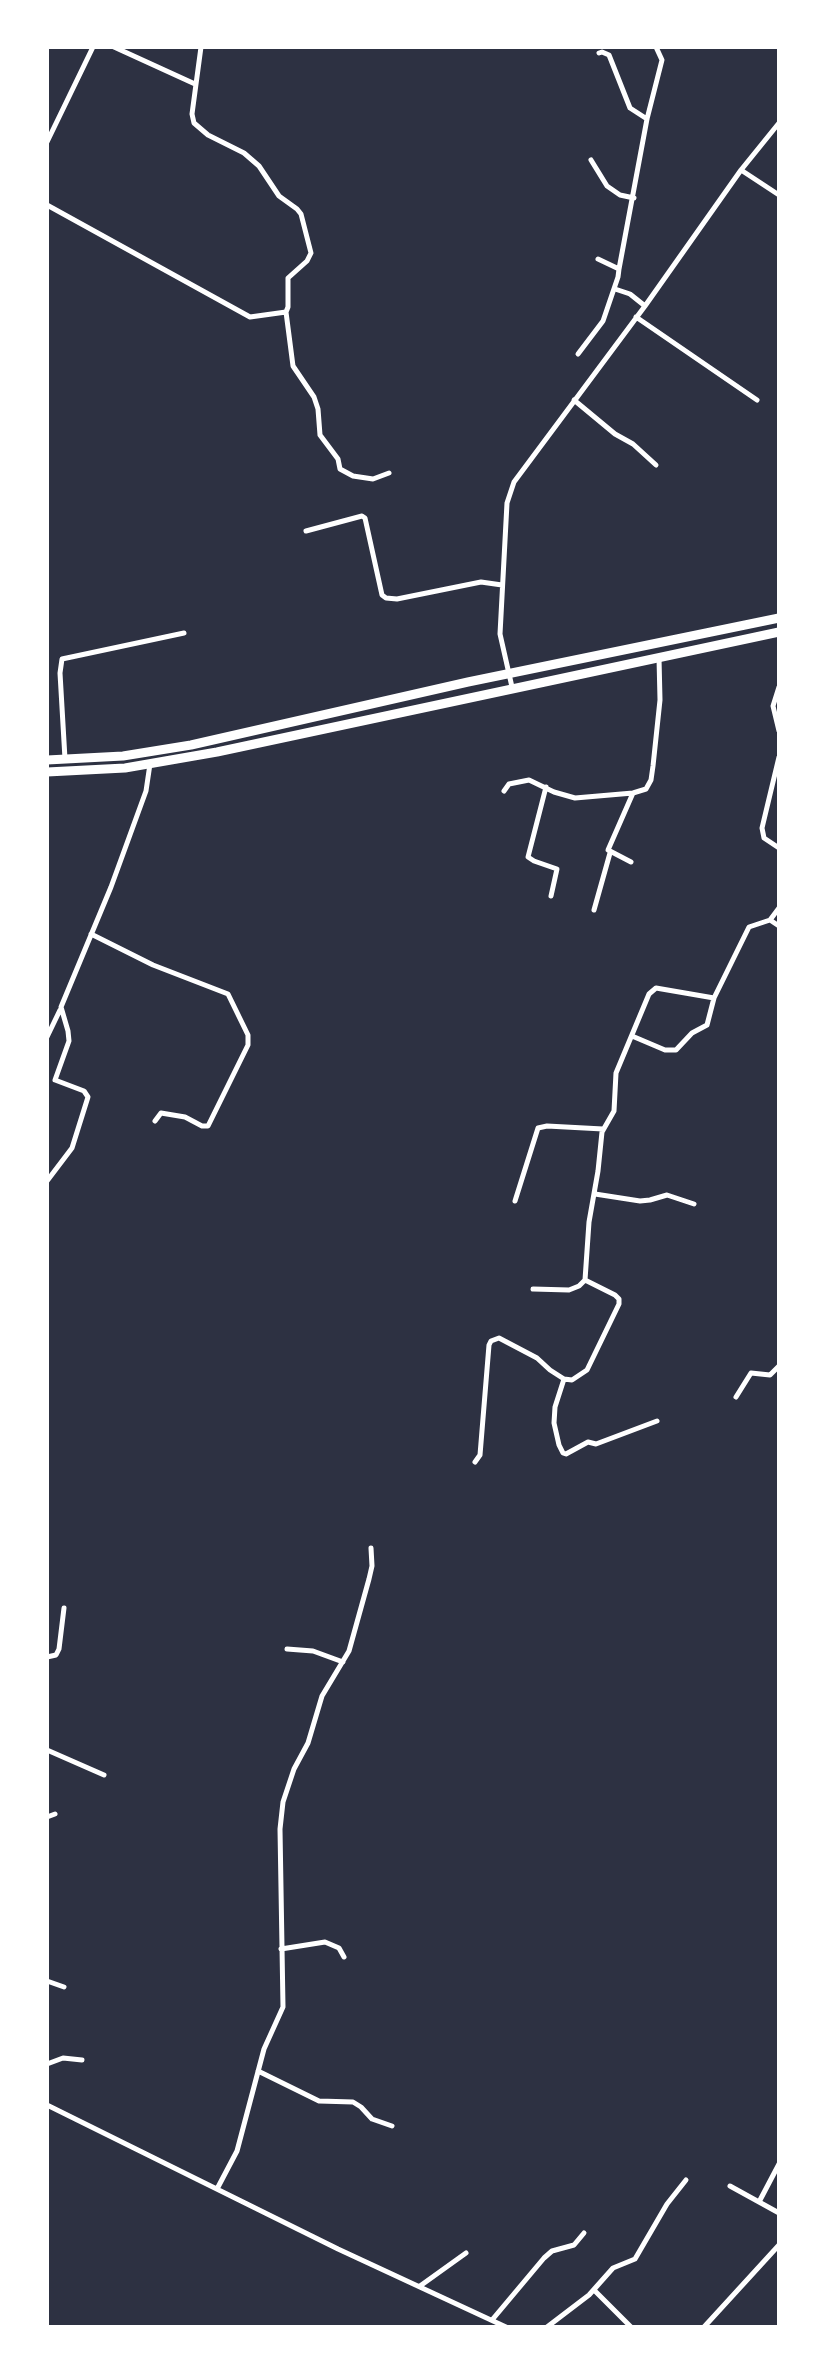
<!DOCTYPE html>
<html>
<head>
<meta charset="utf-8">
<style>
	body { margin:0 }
	#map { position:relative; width:826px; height:2374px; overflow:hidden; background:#2d3142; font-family:Inter,sans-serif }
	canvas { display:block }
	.frame { position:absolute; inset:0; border:49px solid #fff; pointer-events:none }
</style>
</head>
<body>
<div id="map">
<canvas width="826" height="2374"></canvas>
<div class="frame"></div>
</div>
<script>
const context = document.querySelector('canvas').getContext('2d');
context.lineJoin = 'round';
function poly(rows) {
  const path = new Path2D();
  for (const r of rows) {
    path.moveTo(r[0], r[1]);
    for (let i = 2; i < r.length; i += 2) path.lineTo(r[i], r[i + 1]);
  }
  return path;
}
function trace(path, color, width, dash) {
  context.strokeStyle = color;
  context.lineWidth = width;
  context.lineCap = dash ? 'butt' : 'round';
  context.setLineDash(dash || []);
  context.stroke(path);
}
const minor = poly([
	[114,47,195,84],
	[599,53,602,52,609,55,630,108,647,119],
	[47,142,93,47],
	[591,160,607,186,620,195,634,198],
	[741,170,779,195],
	[47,205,250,317,286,312,288,307,288,278,307,261,311,253,301,214,297,209,279,196,259,166,244,153,208,135,194,123,192,114,201,47],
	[619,269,647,119,662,60,656,47],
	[615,289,630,294,645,306],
	[286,312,293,366,314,397,318,409,320,435,338,459,340,469,353,476,373,479,389,473],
	[636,317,757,400],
	[578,354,603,321,618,277,619,269,598,259],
	[574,400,615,434,633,444,656,465],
	[306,531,362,516,365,518,382,595,386,598,397,599,481,582,502,585],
	[512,687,500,634,507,503,514,482,645,306,741,170,779,123],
	[779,687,773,706,779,731],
	[779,757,762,828,764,838,779,848],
	[65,759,60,673,62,659,184,633],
	[546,787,528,857,534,861,557,869,551,896],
	[504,791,509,784,529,780,554,792,575,798,633,793,646,789,651,780,653,766,660,700,659,658],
	[631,862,608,850,633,793],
	[594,910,610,853],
	[770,920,779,926],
	[91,934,153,965,228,994,248,1035,248,1045,208,1126,202,1126,185,1117,161,1113,155,1121],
	[632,1036,665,1050,676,1050,692,1033,707,1025,714,998],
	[47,1037,60,1010],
	[47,1181,72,1148,88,1097,84,1091,55,1080,69,1041,68,1031,61,1007,111,887,146,791,150,764],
	[595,1194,640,1201,650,1200,667,1195,694,1204],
	[515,1201,538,1128,547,1126,603,1129],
	[533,1289,569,1290,579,1286,585,1280],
	[564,1379,555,1407,554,1423,559,1445,563,1453,566,1454,588,1442,596,1444,657,1421],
	[736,1397,751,1373,770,1375,779,1366],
	[475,1462,480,1455,489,1345,491,1341,499,1338,537,1358,550,1370,564,1379,572,1380,587,1370,619,1304,619,1299,615,1295,585,1280,589,1222,598,1171,602,1132,614,1111,616,1073,649,994,656,988,714,998,749,927,770,920,779,908],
	[287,1649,313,1651,343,1662],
	[47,1657,56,1655,59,1649,64,1608],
	[47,1750,104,1775],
	[47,1817,55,1814],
	[281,1949,325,1942,339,1948,344,1957],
	[47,1981,64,1987],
	[47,2064,63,2058,82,2060],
	[258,2071,319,2101,353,2102,361,2107,372,2119,392,2126],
	[47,2105,338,2249,506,2327],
	[730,2186,779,2213],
	[217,2189,237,2151,264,2049,283,2007,280,1829,283,1802,294,1769,308,1743,322,1696,349,1651,369,1579,372,1566,371,1548],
	[759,2202,779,2164],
	[420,2286,466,2253],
	[594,2290,631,2327],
	[492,2320,544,2258,552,2251,574,2245,584,2233],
	[547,2327,589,2295,613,2268,635,2259,667,2204,686,2180],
	[704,2327,779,2245]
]);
const trunk = poly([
	[47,760,123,756,191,745,468,682,779,618],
	[47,772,125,768,217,752,779,632]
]);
trace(minor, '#fff', 5);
trace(trunk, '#fff', 9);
</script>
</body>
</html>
